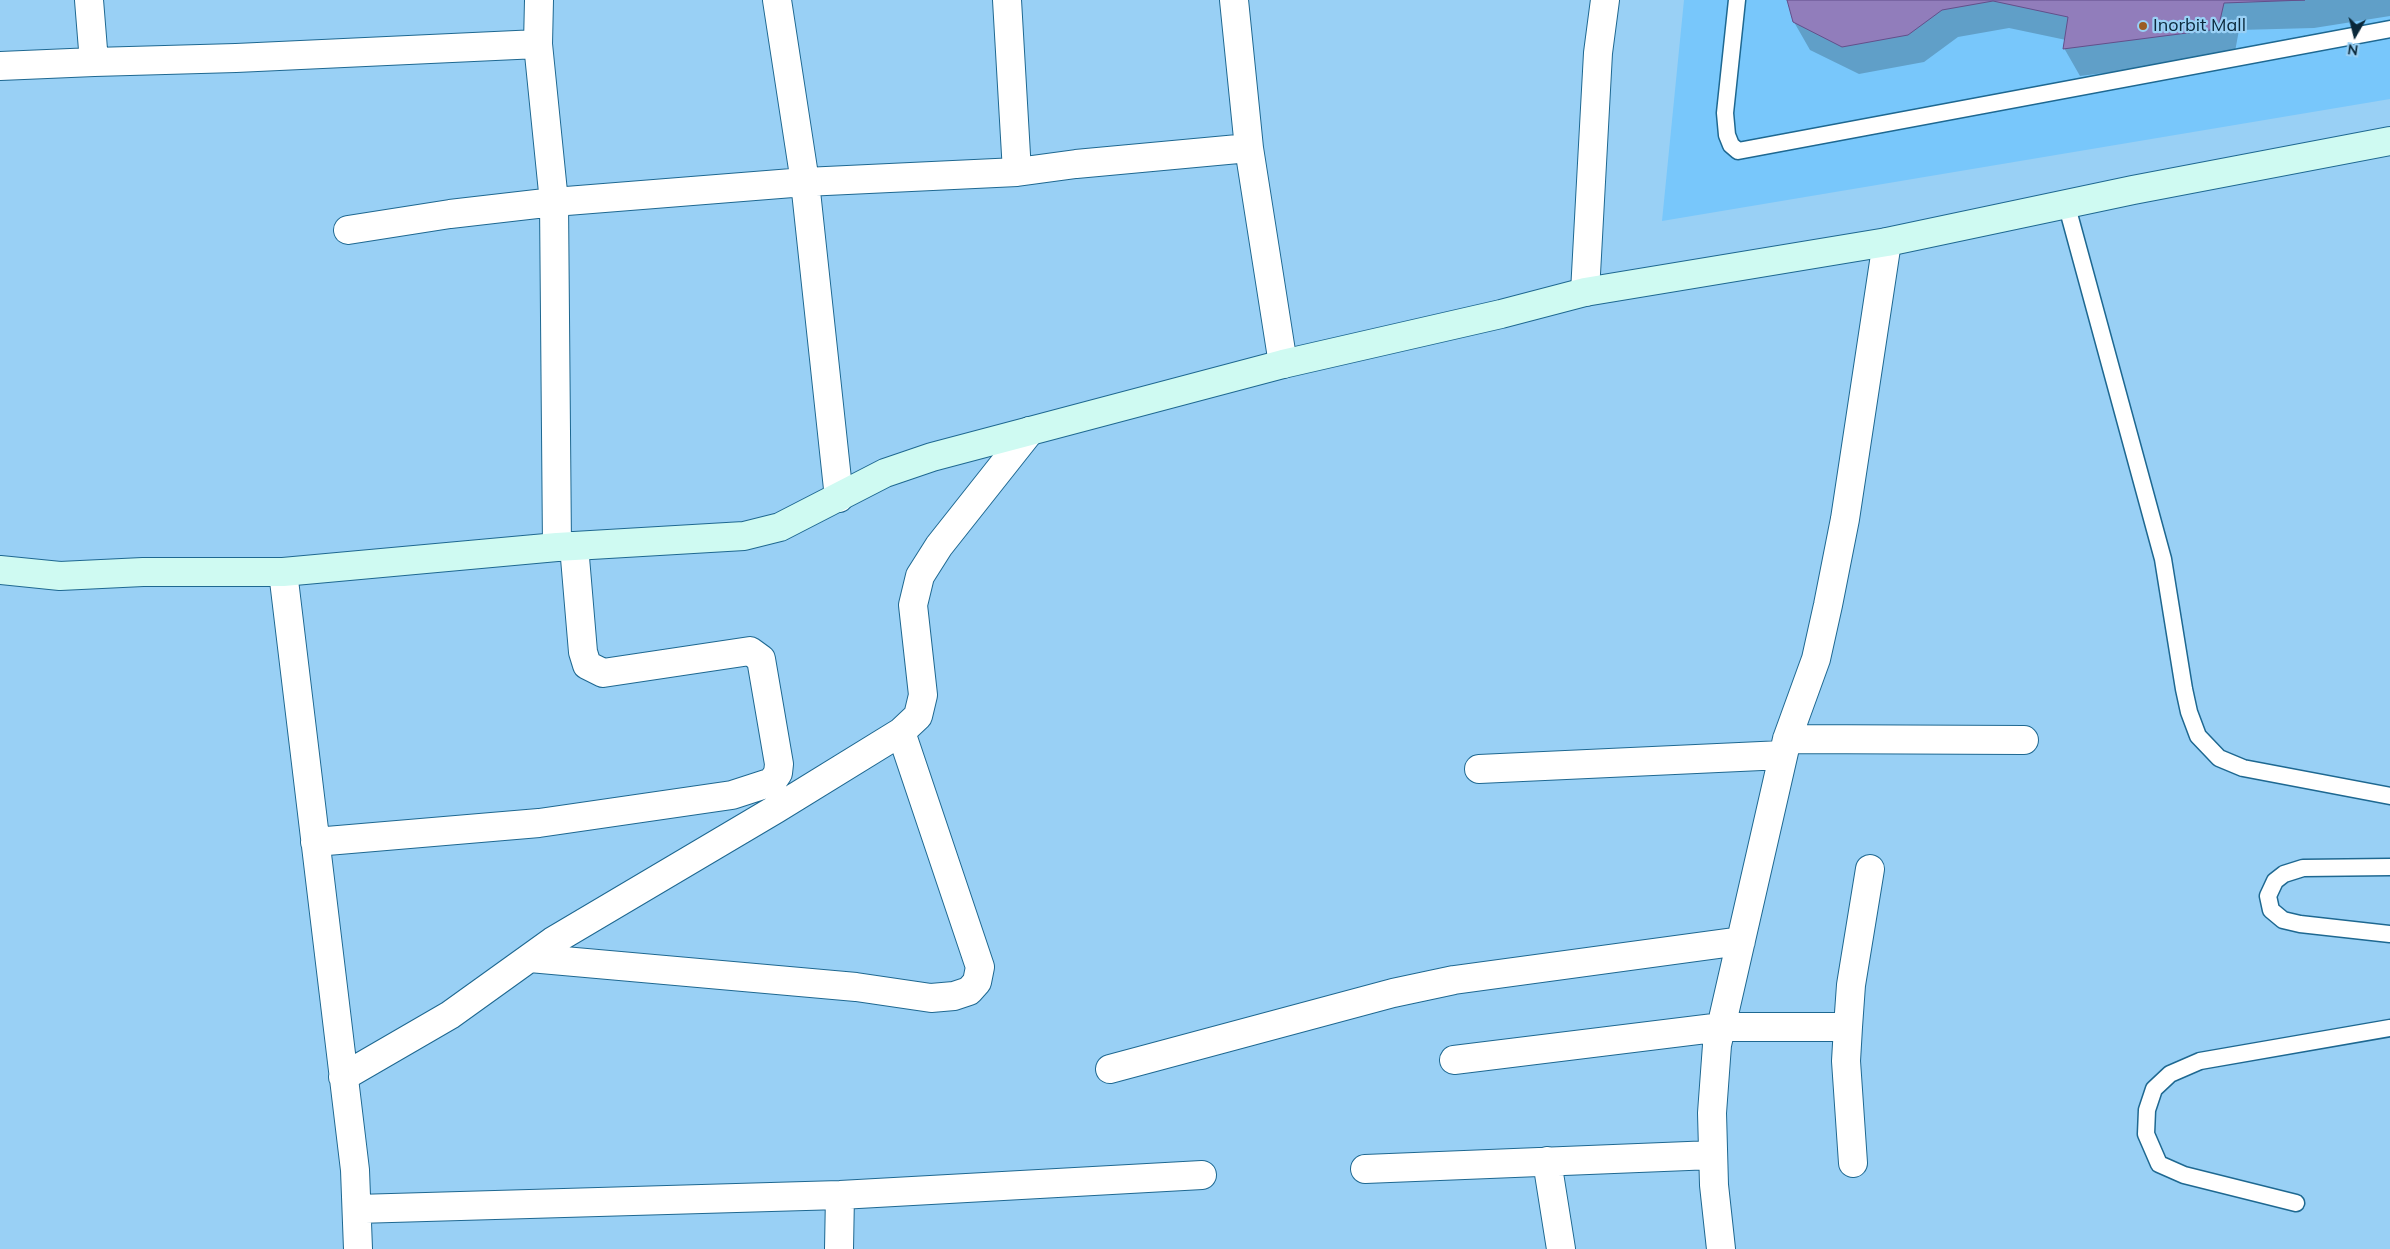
<!DOCTYPE html>
<html>
<head>
<meta charset="utf-8">
<style>
	body { margin:0 }
	#map { position:relative; width:2390px; height:1249px; overflow:hidden; background:#99d0f5; font-family:Mulish,sans-serif }
	canvas { display:block }
	.north { position:absolute; left:2330px; top:10px; width:50px; height:50px; -webkit-text-stroke:4px #99d0f5; paint-order:stroke; rotate:188deg; font-size:14px; font-weight:700; line-height:20px; text-align:center; color:#0a283a }
	.north::after { content:''; display:block; margin:auto; width:18px; height:22px; background:#0a283a; clip-path:polygon(50% 0,100% 100%,50% 72%,0 100%) }
</style>
</head>
<body>
<div id="map">
<canvas width="2390" height="1249"></canvas>
<div class="north">N</div>
</div>
<script>
const context = document.querySelector('canvas').getContext('2d');
context.lineJoin = 'round';
function fill(path, color) {
  context.fillStyle = color;
  context.fill(path, 'evenodd');
}
function poly(rows) {
  const path = new Path2D();
  for (const r of rows) {
    path.moveTo(r[0], r[1]);
    for (let i = 2; i < r.length; i += 2) path.lineTo(r[i], r[i + 1]);
  }
  return path;
}
function trace(path, color, width, dash) {
  context.strokeStyle = color;
  context.lineWidth = width;
  context.lineCap = dash ? 'butt' : 'round';
  context.setLineDash(dash || []);
  context.stroke(path);
}
function drawText(font, color, halo, rows, align = 'center') {
  context.font = font + ' Mulish,sans-serif';
  context.lineWidth = 4.5;
  context.setLineDash([]);
  context.textBaseline = 'middle';
  context.strokeStyle = halo;
  context.fillStyle = color;
  for (const [text, x, y, turn = 0] of rows) {
    context.save();
    context.translate(x, y);
    context.rotate((+turn || 0) * Math.PI / 180);
    context.textAlign = isNaN(turn) ? turn : align;
    if (halo) context.strokeText(text, 0, 0);
    context.fillText(text, 0, 0);
    context.restore();
  }
}
const built = poly([
	[1684,0,2390,0,2390,99,1662,221]
]);
const shadow = poly([
	[1789,0,2390,0,2390,16,2314,28,2239,30,2234,57,2080,76,2064,48,2066,40,2009,28,1958,37,1924,62,1859,74,1810,50,1794,22]
]);
const building = poly([
	[1787,0,2305,0,2224,3,2218,29,2063,49,2068,17,1993,1,1942,10,1908,35,1842,47,1793,22,1787,0]
]);
const service = poly([
	[1737,0,1725,113,1727,135,1731,145,1738,151,2390,29],
	[2066,203,2163,559,2184,689,2189,712,2198,736,2219,758,2243,768,2390,796],
	[2390,867,2303,868,2284,874,2275,881,2268,896,2271,910,2283,920,2300,924,2390,934],
	[2296,1203,2184,1175,2159,1164,2146,1134,2147,1110,2154,1089,2170,1074,2200,1061,2390,1028]
]);
const minor = poly([
	[539,0,538,44,554,202,557,547],
	[777,0,805,182,839,498],
	[1007,0,1017,172],
	[1234,0,1249,148,1283,364],
	[94,62,236,58,538,44],
	[0,66,94,62,89,0],
	[348,230,450,214,554,202,805,182,1017,172,1076,164,1249,148],
	[1585,292,1598,53,1605,0],
	[283,572,355,1170,358,1249],
	[1787,739,2024,740],
	[1479,769,1783,755],
	[315,842,539,823,732,795,772,782,778,773,779,764,761,659,750,651,603,673,587,665,583,652,574,546],
	[530,958,856,987,931,998,954,996,969,991,977,982,980,967,901,732],
	[1454,1060,1722,1027,1848,1027],
	[1110,1069,1393,993,1454,980,1741,941],
	[343,1077,450,1015,553,941,776,809,901,732,918,716,923,695,913,605,920,576,939,546,1030,431],
	[1547,1161,1561,1249],
	[1853,1163,1846,1061,1848,1027,1851,985,1870,869],
	[1365,1169,1713,1155],
	[357,1209,840,1195,1202,1175],
	[839,1249,840,1195],
	[1721,1249,1714,1185,1712,1113,1717,1045,1787,739,1816,659,1828,605,1845,519,1887,242]
]);
const secondary = poly([
	[0,570,60,576,143,572,283,572,557,547,744,536,780,527,885,473,932,457,1283,364,1501,314,1585,292,1887,242,2133,190,2390,141]
]);
const markers = [
	[2143,26,5,"#9b5c24"]
];
const poiNames = [
	["Inorbit Mall",2153,26]
];
fill(built, '#78c7fb');
fill(shadow, '#0003');
fill(building, '#917dbb');
trace(building, '#634f8b', 1);
trace(service, '#1e6891', 19);
trace(minor, '#1e6891', 30);
trace(secondary, '#1e6891', 30);
trace(service, '#fff', 16);
trace(minor, '#fff', 28);
trace(secondary, '#cffaf2', 28);
for (const [x, y, r, color] of markers) {
  const dot = new Path2D();
  dot.arc(x, y, r, 0, 2 * Math.PI);
  context.fillStyle = color;
  context.fill(dot);
  trace(dot, '#99d0f5', 2);
}
drawText('18px', '#0a283a', '#99d0f5', poiNames, 'left');
</script>
</body>
</html>
